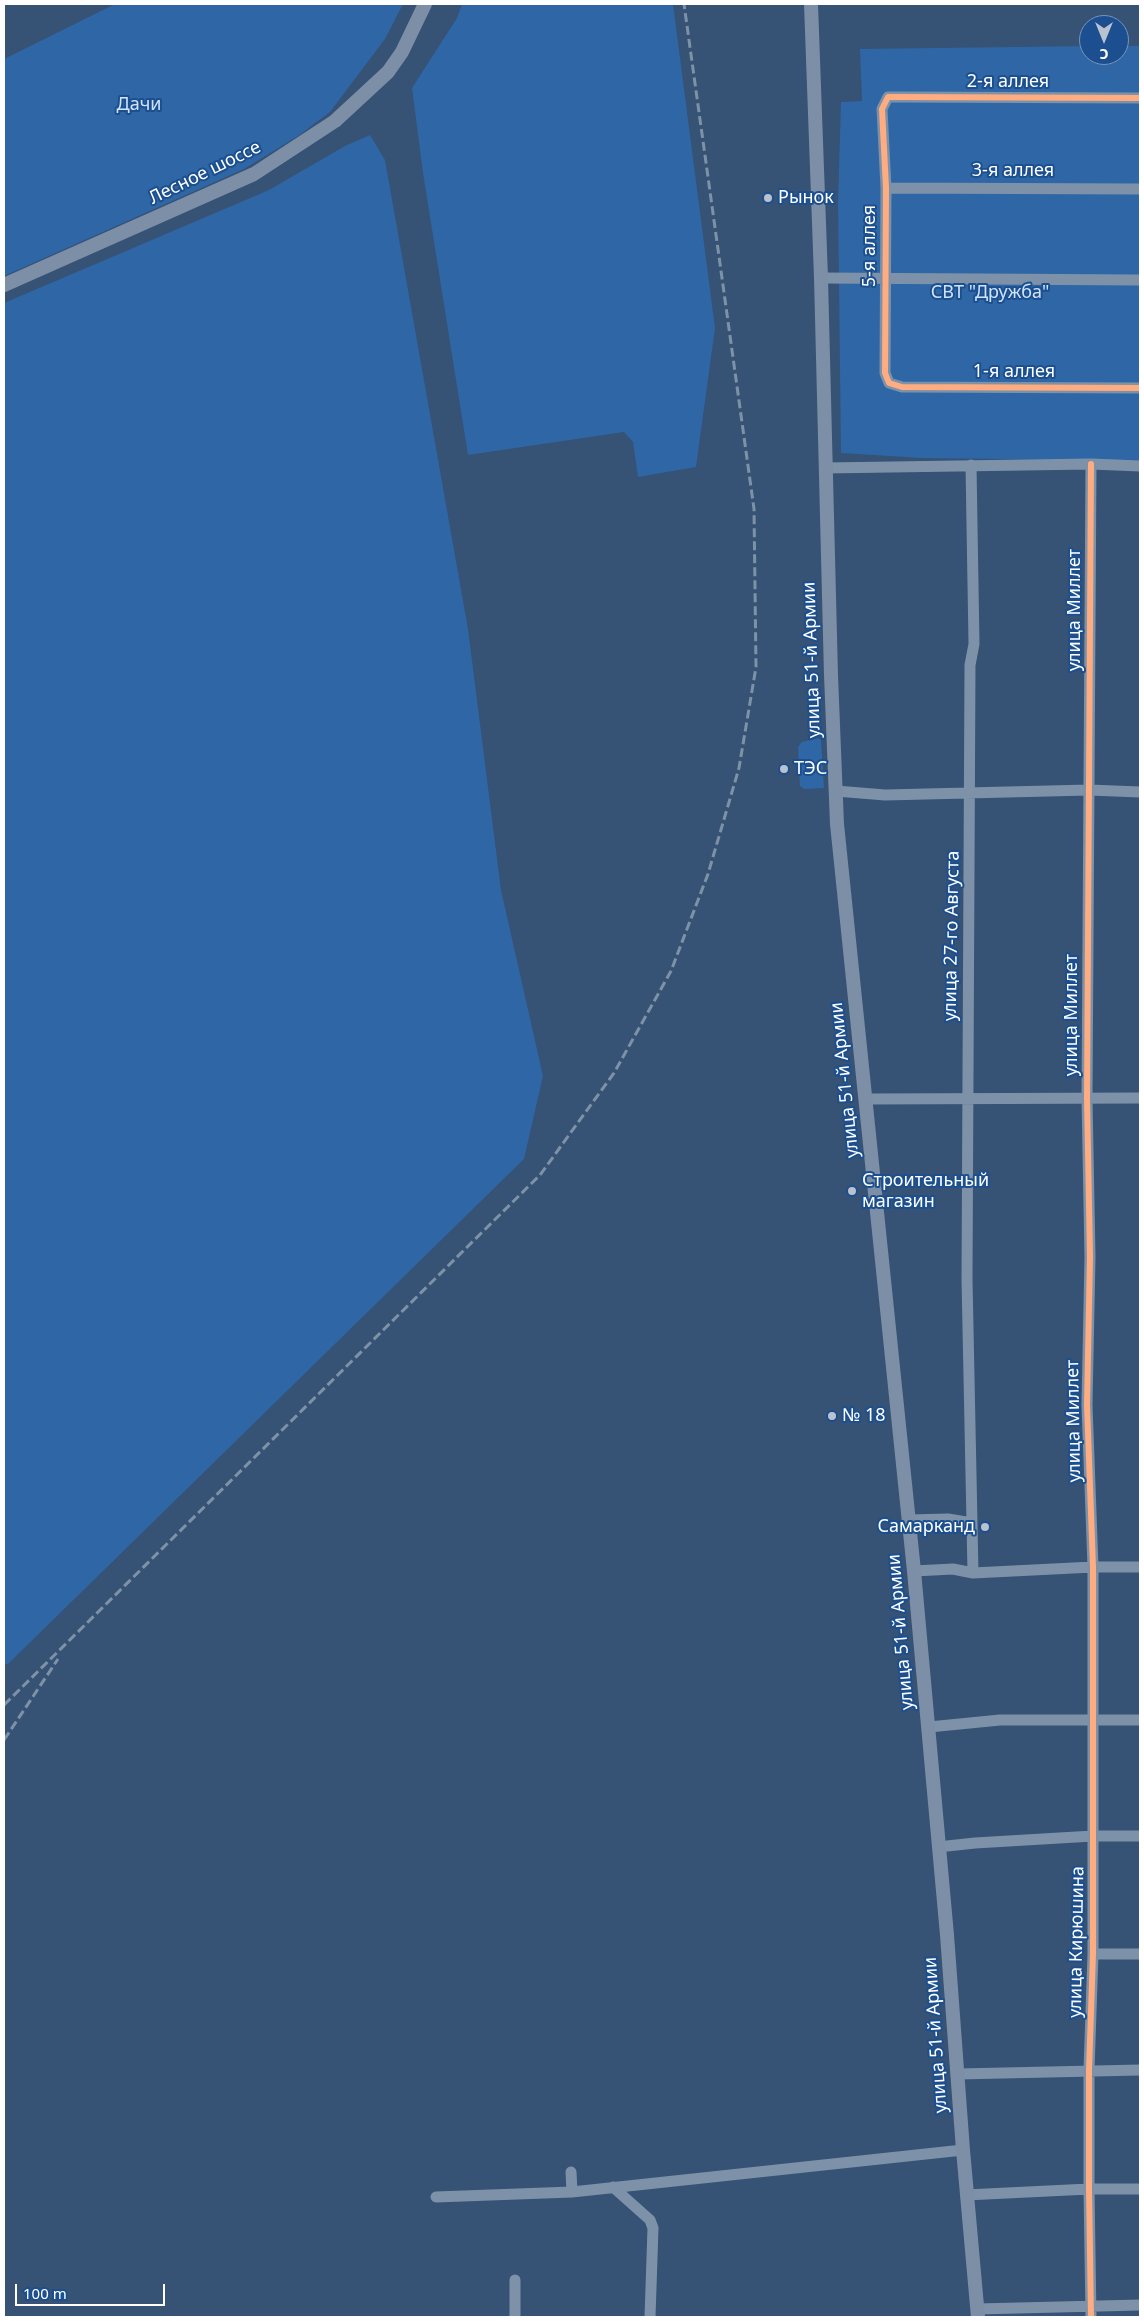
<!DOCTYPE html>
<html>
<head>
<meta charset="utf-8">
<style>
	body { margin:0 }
	#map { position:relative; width:1144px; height:2321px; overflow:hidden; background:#365274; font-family:"Noto Sans",sans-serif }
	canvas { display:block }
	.frame { position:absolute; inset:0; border:5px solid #fff; pointer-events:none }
	.north { position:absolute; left:1079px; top:15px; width:50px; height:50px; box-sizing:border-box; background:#1b4f8f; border:1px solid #7695bc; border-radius:50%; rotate:180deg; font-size:14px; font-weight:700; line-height:20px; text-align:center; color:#fff }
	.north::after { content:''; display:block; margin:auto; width:18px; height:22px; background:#b9c2ce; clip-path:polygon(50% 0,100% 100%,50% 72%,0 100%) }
	.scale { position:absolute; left:15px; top:2284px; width:150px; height:22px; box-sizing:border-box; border:2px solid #fff; border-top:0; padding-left:6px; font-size:15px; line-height:18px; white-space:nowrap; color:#fff; -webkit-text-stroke:4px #1b4f8f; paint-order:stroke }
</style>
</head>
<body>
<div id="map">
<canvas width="1144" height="2321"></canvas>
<div class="frame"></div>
<div class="north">С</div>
<div class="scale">100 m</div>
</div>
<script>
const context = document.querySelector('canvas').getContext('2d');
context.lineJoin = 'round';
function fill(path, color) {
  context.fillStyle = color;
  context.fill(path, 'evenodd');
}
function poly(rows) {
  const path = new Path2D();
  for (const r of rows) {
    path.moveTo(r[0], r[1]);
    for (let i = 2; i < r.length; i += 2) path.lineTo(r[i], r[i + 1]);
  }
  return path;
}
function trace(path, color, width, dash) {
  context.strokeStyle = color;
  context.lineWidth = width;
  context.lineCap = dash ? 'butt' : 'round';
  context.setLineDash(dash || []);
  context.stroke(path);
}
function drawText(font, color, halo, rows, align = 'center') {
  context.font = font + ' "Noto Sans",sans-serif';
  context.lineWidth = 4;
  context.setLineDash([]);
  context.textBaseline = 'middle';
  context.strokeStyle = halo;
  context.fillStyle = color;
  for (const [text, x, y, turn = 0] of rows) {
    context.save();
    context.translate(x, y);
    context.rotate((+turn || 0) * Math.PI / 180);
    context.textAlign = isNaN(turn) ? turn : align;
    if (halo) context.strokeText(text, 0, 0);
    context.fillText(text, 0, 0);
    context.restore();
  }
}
const green = poly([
	[115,4,403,4,385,39,330,112,298,136,244,169,4,276,4,59],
	[462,4,673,4,715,328,696,467,638,477,633,442,624,432,468,455,423,173,412,88,457,18],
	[1089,46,1089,55,1119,55,1119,46,1140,46,1140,461,921,458,841,453,838,203,841,102,862,101,860,49],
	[370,135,385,160,468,629,501,890,543,1076,524,1159,9,1663,4,1665,4,303,269,190,345,146],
	[818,738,821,740,824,788,804,789,800,786,798,747,802,742]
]);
const minor = poly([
	[1140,98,900,97,888,97,882,109,886,188,885,373,889,383,902,387,1140,388],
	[886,188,1140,189],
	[821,278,1140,280],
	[1091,464,1087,1098,1090,1257,1087,1405,1093,1567,1093,1954,1089,2070,1089,2189,1091,2317],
	[971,465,974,644,970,665,967,1279,973,1573],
	[825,468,1091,464,1140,466],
	[836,791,885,795,1089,790,1140,792],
	[867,1099,1140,1098],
	[909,1520,948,1519,972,1523],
	[914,1571,953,1569,973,1573,1093,1567,1140,1567],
	[929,1727,1000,1720,1140,1720],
	[938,1847,975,1843,1093,1836,1140,1836],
	[1093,1954,1140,1954],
	[958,2074,1140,2070],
	[571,2172,572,2192,963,2150],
	[613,2187,650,2220,653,2228,650,2317],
	[966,2195,1089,2189,1140,2189],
	[436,2197,572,2192],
	[515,2280,515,2317],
	[977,2309,1140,2305]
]);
const major = poly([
	[811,4,821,278,831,675,837,824,914,1571,947,1935,963,2150,978,2317],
	[4,285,254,174,335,121,388,72,402,52,425,4]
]);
const rail = poly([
	[4,1705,540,1175,614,1073,671,971,708,874,739,768,756,667,754,509,684,4],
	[4,1740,58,1659]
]);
const cycleway = poly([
	[1140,98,900,97,888,97,882,109,886,188,885,373,889,383,902,387,1140,388],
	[1091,464,1087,1098,1090,1257,1087,1405,1093,1567,1093,1954,1089,2070,1089,2189,1091,2317]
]);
const markers = [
	[768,198,5,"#b9c2ce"],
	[784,769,5,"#b9c2ce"],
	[852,1191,5,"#b9c2ce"],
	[832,1416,5,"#b9c2ce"],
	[985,1527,5,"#b9c2ce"]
];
const streetNames = [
	["2-я аллея",1008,82],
	["3-я аллея",1013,171],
	["Лесное шоссе",205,173,-26],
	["5-я аллея",870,246,-90],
	["1-я аллея",1014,372],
	["улица Миллет",1075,610,-90],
	["улица 51-й Армии",812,660,-92],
	["улица 27-го Августа",952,936,-89],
	["улица Миллет",1072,1015,-90],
	["улица 51-й Армии",845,1080,-96],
	["улица Миллет",1074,1421,-91],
	["улица 51-й Армии",901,1632,-95],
	["улица Кирюшина",1077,1942,-89],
	["улица 51-й Армии",936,2035,-94]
];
const parkNames = [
	["Дачи",139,105],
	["СВТ \"Дружба\"",990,293]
];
const poiNames = [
	["Рынок",778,198],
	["ТЭС",794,769],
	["Строительный",862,1181],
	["магазин",862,1202],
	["№ 18",842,1416],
	["Самарканд",975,1527,"right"]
];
fill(green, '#2f66a5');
trace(minor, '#7d92a8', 11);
trace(major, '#7d8ea7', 14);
trace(rail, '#7e92a7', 3, [9, 4]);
trace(cycleway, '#ffac80', 6);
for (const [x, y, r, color] of markers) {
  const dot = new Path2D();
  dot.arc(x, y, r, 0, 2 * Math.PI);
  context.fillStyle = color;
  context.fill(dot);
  trace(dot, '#1b4f8f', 2);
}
drawText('18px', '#fff', '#1b4f8f', streetNames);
drawText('18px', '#cfe3fa', '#1b4f8f', parkNames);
drawText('18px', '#fff', '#1b4f8f', poiNames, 'left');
</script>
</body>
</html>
